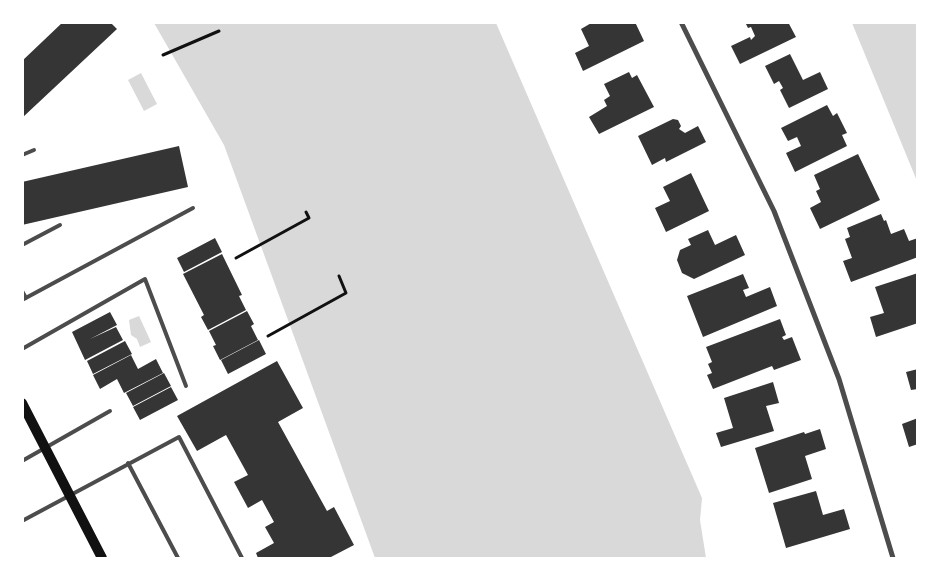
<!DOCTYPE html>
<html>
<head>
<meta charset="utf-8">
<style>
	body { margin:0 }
	#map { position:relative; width:940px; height:581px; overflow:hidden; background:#fff; font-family:Quicksand,sans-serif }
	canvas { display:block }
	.frame { position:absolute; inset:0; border:24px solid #fff; pointer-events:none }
</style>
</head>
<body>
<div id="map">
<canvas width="940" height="581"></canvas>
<div class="frame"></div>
</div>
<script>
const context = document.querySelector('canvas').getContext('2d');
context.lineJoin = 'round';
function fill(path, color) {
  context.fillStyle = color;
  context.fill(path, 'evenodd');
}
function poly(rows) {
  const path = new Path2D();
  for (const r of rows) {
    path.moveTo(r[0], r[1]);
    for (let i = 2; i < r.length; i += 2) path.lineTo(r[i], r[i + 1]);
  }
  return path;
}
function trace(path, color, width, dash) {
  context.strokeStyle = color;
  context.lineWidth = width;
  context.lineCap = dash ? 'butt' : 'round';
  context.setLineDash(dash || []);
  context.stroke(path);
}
const water = poly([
	[154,23,496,23,702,498,700,520,706,558,375,558,224,145],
	[852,23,917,23,917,181],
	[141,73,157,104,144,111,128,80],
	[139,316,151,342,140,347,137,339,131,335,129,320]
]);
const building = poly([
	[63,22,110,22,117,29,22,118,22,61],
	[593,22,635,22,644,41,583,71,575,53,589,46,581,29],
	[745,22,788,22,796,37,740,64,731,46,750,37,751,40,755,36,751,27,748,28],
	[790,54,803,80,820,72,828,89,789,108,780,90,783,88,779,81,774,84,765,66],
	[629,72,632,78,637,75,654,107,599,134,589,117,607,106,604,100,610,96,604,84],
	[827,105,833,116,837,113,847,133,842,135,847,146,795,172,786,153,801,146,797,137,788,141,781,128],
	[673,119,678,120,681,126,679,129,685,133,698,126,706,142,666,162,665,158,652,165,638,136],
	[179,146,188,187,22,225,22,182],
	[858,154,880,200,820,229,810,208,821,202,816,191,820,189,814,175],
	[691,173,709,211,666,232,655,208,670,201,663,187],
	[881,214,884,221,886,220,891,234,904,229,909,241,918,238,918,257,851,282,843,261,852,258,845,239,850,237,847,228],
	[708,230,715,245,736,235,745,255,694,279,682,273,677,260,680,250,691,245,688,239],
	[215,238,222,252,184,272,177,258],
	[222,254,242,295,239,296,246,310,208,330,201,317,204,315,183,274],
	[918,273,918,323,876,337,870,317,884,313,875,287],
	[743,274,749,288,743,290,746,297,770,287,777,306,703,337,687,296],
	[247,311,254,324,251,326,258,340,220,360,213,346,216,345,209,331],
	[110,312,117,325,90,339,116,327,123,340,85,360,72,332],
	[780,319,786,335,782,337,784,340,792,337,801,360,774,370,772,366,713,389,707,375,712,373,708,364,712,362,706,347],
	[259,340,266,354,228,374,221,360],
	[125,341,132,354,93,374,87,361],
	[131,355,138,369,156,359,163,373,124,393,117,379,100,389,93,375],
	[277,361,303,408,278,422,327,511,334,507,354,545,329,558,258,558,256,553,274,543,265,527,274,522,262,500,248,508,234,482,248,475,226,435,197,451,177,416],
	[918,369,918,389,911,390,906,372],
	[164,373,171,386,133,406,126,393],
	[773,382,779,403,766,406,774,431,721,447,716,433,733,428,724,398],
	[171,387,178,400,140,420,133,407],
	[918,418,918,444,909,447,902,424],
	[820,429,826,449,805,456,812,479,769,493,755,448,804,432,805,434],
	[816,491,823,515,844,509,850,529,786,548,773,503]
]);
const path = poly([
	[163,55,219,31],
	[236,258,309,218,306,212],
	[268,336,346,293,339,276]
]);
const service = poly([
	[22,155,34,150],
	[22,245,60,225],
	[22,291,26,298],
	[22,300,193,208],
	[22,349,145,279,186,386],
	[22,461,110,411],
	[128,463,178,558],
	[22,521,179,437,242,558]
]);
const minor = poly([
	[681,22,774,211,839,379,893,558]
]);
const secondary = poly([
	[22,403,102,558]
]);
fill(water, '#d9d9d9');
fill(building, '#353535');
trace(path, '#111', 3);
trace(service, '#4c4c4c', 4);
trace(minor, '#4c4c4c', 5);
trace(secondary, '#111', 10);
</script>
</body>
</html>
